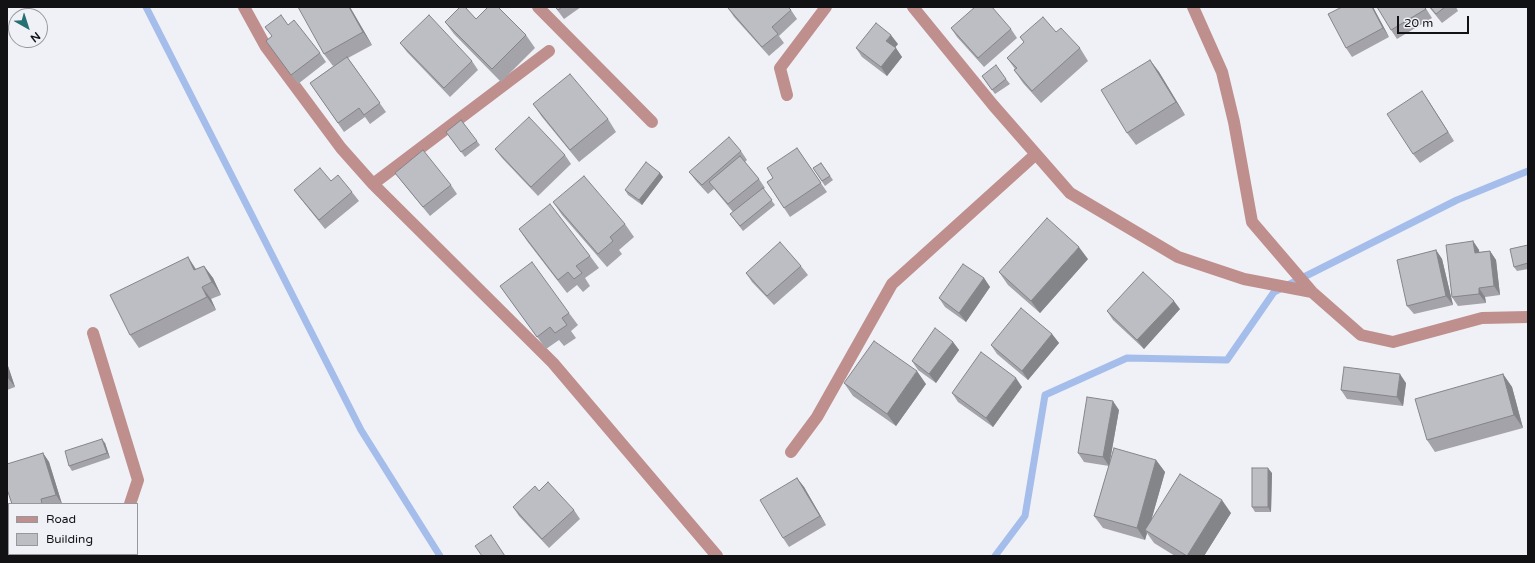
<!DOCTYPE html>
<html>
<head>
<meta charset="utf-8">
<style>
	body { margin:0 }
	#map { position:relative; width:1535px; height:563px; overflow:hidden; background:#f0f1f7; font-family:"Varela Round",sans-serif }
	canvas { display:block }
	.frame { position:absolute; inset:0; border:8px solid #121215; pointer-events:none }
	.legend { position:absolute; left:8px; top:503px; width:130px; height:52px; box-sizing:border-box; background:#f0f1f7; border:1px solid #97989d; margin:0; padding:5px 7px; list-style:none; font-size:12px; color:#121215 }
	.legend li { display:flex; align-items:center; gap:8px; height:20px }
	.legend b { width:20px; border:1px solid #97989d }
	.north { position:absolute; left:8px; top:8px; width:40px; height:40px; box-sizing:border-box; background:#f0f1f7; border:1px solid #97989d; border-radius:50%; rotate:141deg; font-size:11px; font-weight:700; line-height:16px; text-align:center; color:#121215 }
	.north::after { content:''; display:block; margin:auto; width:14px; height:18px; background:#257072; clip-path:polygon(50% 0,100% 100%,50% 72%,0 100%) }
	.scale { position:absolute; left:1397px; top:16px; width:72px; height:18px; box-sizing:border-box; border:2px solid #121215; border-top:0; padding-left:5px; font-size:12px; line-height:14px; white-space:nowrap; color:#121215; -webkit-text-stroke:3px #f0f1f7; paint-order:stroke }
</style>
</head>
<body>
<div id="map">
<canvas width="1535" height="563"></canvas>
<div class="frame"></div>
<ul class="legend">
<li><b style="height:5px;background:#bf8f8e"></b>Road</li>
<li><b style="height:11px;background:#bdbec4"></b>Building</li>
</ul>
<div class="north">N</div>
<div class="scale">20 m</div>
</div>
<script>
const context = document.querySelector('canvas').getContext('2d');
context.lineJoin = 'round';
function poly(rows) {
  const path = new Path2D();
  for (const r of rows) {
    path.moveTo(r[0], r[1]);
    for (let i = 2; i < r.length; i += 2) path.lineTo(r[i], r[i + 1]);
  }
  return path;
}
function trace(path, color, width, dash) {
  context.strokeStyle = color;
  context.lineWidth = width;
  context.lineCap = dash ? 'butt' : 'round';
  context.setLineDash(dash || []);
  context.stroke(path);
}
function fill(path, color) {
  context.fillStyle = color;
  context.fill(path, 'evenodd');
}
const stream = poly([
	[146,7,361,430,440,556],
	[995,556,1025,516,1045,395,1127,358,1227,360,1274,292,1457,200,1528,171]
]);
const street = poly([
	[244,7,266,47,341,148,373,184,553,363,717,556],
	[538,7,652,122],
	[913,7,993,105,1070,193,1178,257,1244,279,1312,292],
	[1193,7,1222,72,1234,122,1252,222,1312,292,1361,335,1393,342,1482,318,1528,317],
	[787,95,780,68,826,7],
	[373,184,549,51],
	[93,333,138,480,130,504],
	[791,452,817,417,892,284,1036,154],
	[7,529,9,530]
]);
const wall = poly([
	[350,7,372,45,348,58,386,112,370,124,365,117,344,132,310,83,335,65,333,66,324,54],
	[459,7,468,7,466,9,476,19,526,35,535,48,501,82,454,34,445,22,459,8],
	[555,7,581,7,564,19],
	[1373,7,1389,37,1352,57,1346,48],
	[1425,7,1432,18,1397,39,1391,30],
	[1429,7,1456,7,1458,11,1442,23],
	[728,8,791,10,797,19,779,36,784,43,769,56,734,17],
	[288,25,320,53,326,62,298,84,266,41,272,36,265,27],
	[951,28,1011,29,1017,38,984,67,957,37],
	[1056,32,1080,48,1088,61,1041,103,1023,83,1014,70,1015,69,1007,58,1024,42,1020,37],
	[400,43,472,61,478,70,450,97,407,52],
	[898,44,895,47,902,57,887,76,862,57,856,48],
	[1150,60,1159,72,1185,115,1136,145,1127,133],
	[982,76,1006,79,1010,84,995,94],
	[1428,100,1454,141,1420,163,1413,154],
	[533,104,608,119,616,132,579,162,542,117],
	[446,132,477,141,480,145,465,157],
	[797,148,827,192,790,217,767,182,773,178],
	[495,149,565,155,571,164,538,196,502,158],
	[741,151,747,160,745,162,759,179,765,188,763,189,775,205,743,231,730,214,733,212,714,189,708,194,696,181,689,172],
	[821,163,833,180,825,186,813,168],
	[395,173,451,185,457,194,430,216,402,182],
	[660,173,663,177,642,205,628,195,625,190],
	[331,181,352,192,359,201,325,229,300,198,294,190],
	[553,202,625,224,634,237,619,250,622,254,607,267,562,215],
	[519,229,590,256,599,268,585,278,590,286,583,292,577,285,567,293,527,241],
	[1473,241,1479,250,1479,252,1490,251,1496,260,1500,295,1485,297,1486,303,1458,306,1452,297],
	[1528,245,1528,269,1517,271,1514,267],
	[1436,250,1442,259,1453,305,1414,314,1407,306],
	[188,257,196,269,204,266,213,278,221,295,211,299,216,310,139,348,130,335],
	[1088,259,1040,313,1008,285,999,272],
	[801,266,808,275,774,305,752,282,746,273],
	[984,278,990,287,966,322,945,307,939,298],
	[500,286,569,313,578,325,571,331,576,338,564,346,559,340,546,349],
	[1180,309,1144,349,1113,320,1107,311],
	[1052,334,1059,343,1028,380,997,354,991,345],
	[953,342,959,350,936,383,918,370,912,361],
	[7,363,15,387,7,390],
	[1503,374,1512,387,1523,428,1435,452,1427,440],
	[844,383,926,384,896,426,853,396],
	[1406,383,1403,406,1347,399,1341,390],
	[1022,387,993,427,958,402,952,393],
	[1119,410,1110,461,1156,460,1165,472,1151,520,1231,513,1204,556,1175,556,1154,543,1147,533,1145,540,1103,528,1094,516,1109,466,1084,462,1078,453],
	[105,443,110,458,72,471,69,466],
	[43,453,49,462,62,504,12,504],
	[1272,473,1271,512,1255,512,1252,507],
	[797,478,804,487,826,525,789,547,783,538],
	[513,507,574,510,580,519,549,548,519,516]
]);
const shadedWall = poly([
	[349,7,350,7,372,45,363,32],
	[1372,7,1373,7,1389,37,1383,28],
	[891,35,898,44,893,50,886,41],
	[896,48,902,57,887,76,881,67],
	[1150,60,1159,72,1185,115,1176,102],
	[1422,91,1428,100,1454,141,1448,132],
	[660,173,663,177,642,205,639,200],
	[1473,241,1479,250,1481,262,1475,253],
	[1079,247,1088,259,1040,313,1031,301],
	[1436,250,1442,259,1453,305,1446,296],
	[1490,251,1496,260,1500,295,1494,286],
	[188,257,196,270,194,270],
	[204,266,213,278,221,295,212,282],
	[984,278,990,287,966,322,959,313],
	[202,287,211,299,216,310,207,297],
	[1479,288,1485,297,1486,303,1479,294],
	[1174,301,1180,309,1144,349,1137,340],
	[1052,334,1059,343,1028,380,1022,371],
	[953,342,959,350,936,383,929,374],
	[7,363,15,387,8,378,7,374],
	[917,371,926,384,896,426,887,414],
	[1400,374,1406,383,1403,406,1397,397],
	[1503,374,1512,387,1523,428,1514,415],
	[1016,378,1022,387,993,427,986,418],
	[1113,401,1119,410,1109,466,1103,457],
	[102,439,105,443,110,458,107,453],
	[43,453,49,462,62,504,56,495],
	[1156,460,1165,472,1148,532,1145,530,1147,533,1145,540,1137,528],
	[1268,468,1272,473,1271,512,1268,507],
	[797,478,804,487,826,525,820,516],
	[1222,500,1231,513,1204,556,1187,556]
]);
const building = poly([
	[298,7,349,7,363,32,324,54,298,7],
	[460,7,465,7,476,19,488,7,498,7,526,35,492,69,445,22,460,7],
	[555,7,562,7,558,10,555,7],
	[729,7,788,7,791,10,772,27,778,34,762,47,728,8,729,7],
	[975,7,992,7,1011,29,978,58,951,28,975,7],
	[1342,7,1372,7,1383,28,1346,48,1328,14,1342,7],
	[1377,7,1424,7,1426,9,1391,30,1377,7],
	[1430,7,1445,7,1436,14,1430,7],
	[281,15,288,25,294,20,320,53,291,75,266,41,272,36,265,27,281,15],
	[429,15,472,61,444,88,400,43,429,15],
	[1043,17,1056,32,1061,28,1080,48,1032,91,1014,70,1017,68,1007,58,1024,42,1020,37,1043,17],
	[876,23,891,35,886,41,896,48,881,67,856,48,876,23],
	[347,57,380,103,364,115,359,108,338,123,310,83,347,57],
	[1150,60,1176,102,1127,133,1101,90,1150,60],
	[996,65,1006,79,992,90,982,76,996,65],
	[570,74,608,119,570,150,533,104,570,74],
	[1422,91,1448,132,1413,154,1387,114,1422,91],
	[529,117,565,155,531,187,495,149,529,117],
	[461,120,477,141,461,152,446,132,461,120],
	[729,137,741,151,702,185,689,172,729,137],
	[797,148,821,183,784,208,767,182,773,178,767,168,797,148],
	[423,150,451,185,423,207,395,173,423,150],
	[740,156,759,179,728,204,709,182,740,156],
	[646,162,660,173,639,200,625,190,646,162],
	[821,163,830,176,822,181,813,168,821,163],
	[320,168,331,181,338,175,352,192,319,220,294,190,320,168],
	[584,176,625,224,610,237,613,241,598,254,553,202,584,176],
	[763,188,772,200,740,226,730,214,763,188],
	[550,204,590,256,576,266,582,273,574,279,568,272,558,280,519,229,550,204],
	[1047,218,1079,247,1031,301,999,272,1047,218],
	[1473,241,1475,253,1490,251,1494,286,1479,288,1479,294,1452,297,1446,245,1473,241],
	[780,242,801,266,767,296,746,273,780,242],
	[1528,245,1528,263,1514,267,1510,249,1528,245],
	[1436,250,1446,296,1407,306,1397,260,1436,250],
	[188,257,194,270,204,266,212,282,202,287,207,297,130,335,110,295,188,257],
	[532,262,569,313,562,318,567,325,555,333,550,327,537,337,500,286,532,262],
	[963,264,984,278,959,313,939,298,963,264],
	[1143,272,1174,301,1137,340,1107,311,1143,272],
	[1021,308,1052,334,1022,371,991,345,1021,308],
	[935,328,953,342,929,374,912,361,935,328],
	[874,341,917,371,887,414,844,383,874,341],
	[981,352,1016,378,986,418,952,393,981,352],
	[1344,367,1400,374,1397,397,1341,390,1344,367],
	[1503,374,1514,415,1427,440,1415,399,1503,374],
	[1087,397,1113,401,1103,457,1078,453,1087,397],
	[102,439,107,453,69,466,65,451,102,439],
	[1114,448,1156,460,1137,528,1094,516,1114,448],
	[43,453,56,495,41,499,42,504,12,504,7,489,7,464,43,453],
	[1252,468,1268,468,1268,507,1252,507,1252,468],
	[1180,474,1222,500,1187,556,1145,530,1180,474],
	[797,478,820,516,783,538,760,500,797,478],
	[548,482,574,510,542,539,513,507,535,486,539,491,548,482],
	[491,535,505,556,482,556,475,546,491,535]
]);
trace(stream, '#a4bdea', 7);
trace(street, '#bf8f8e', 12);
fill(wall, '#a3a3a9');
fill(shadedWall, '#848589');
fill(building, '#bdbec4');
trace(building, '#848589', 1);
</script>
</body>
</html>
